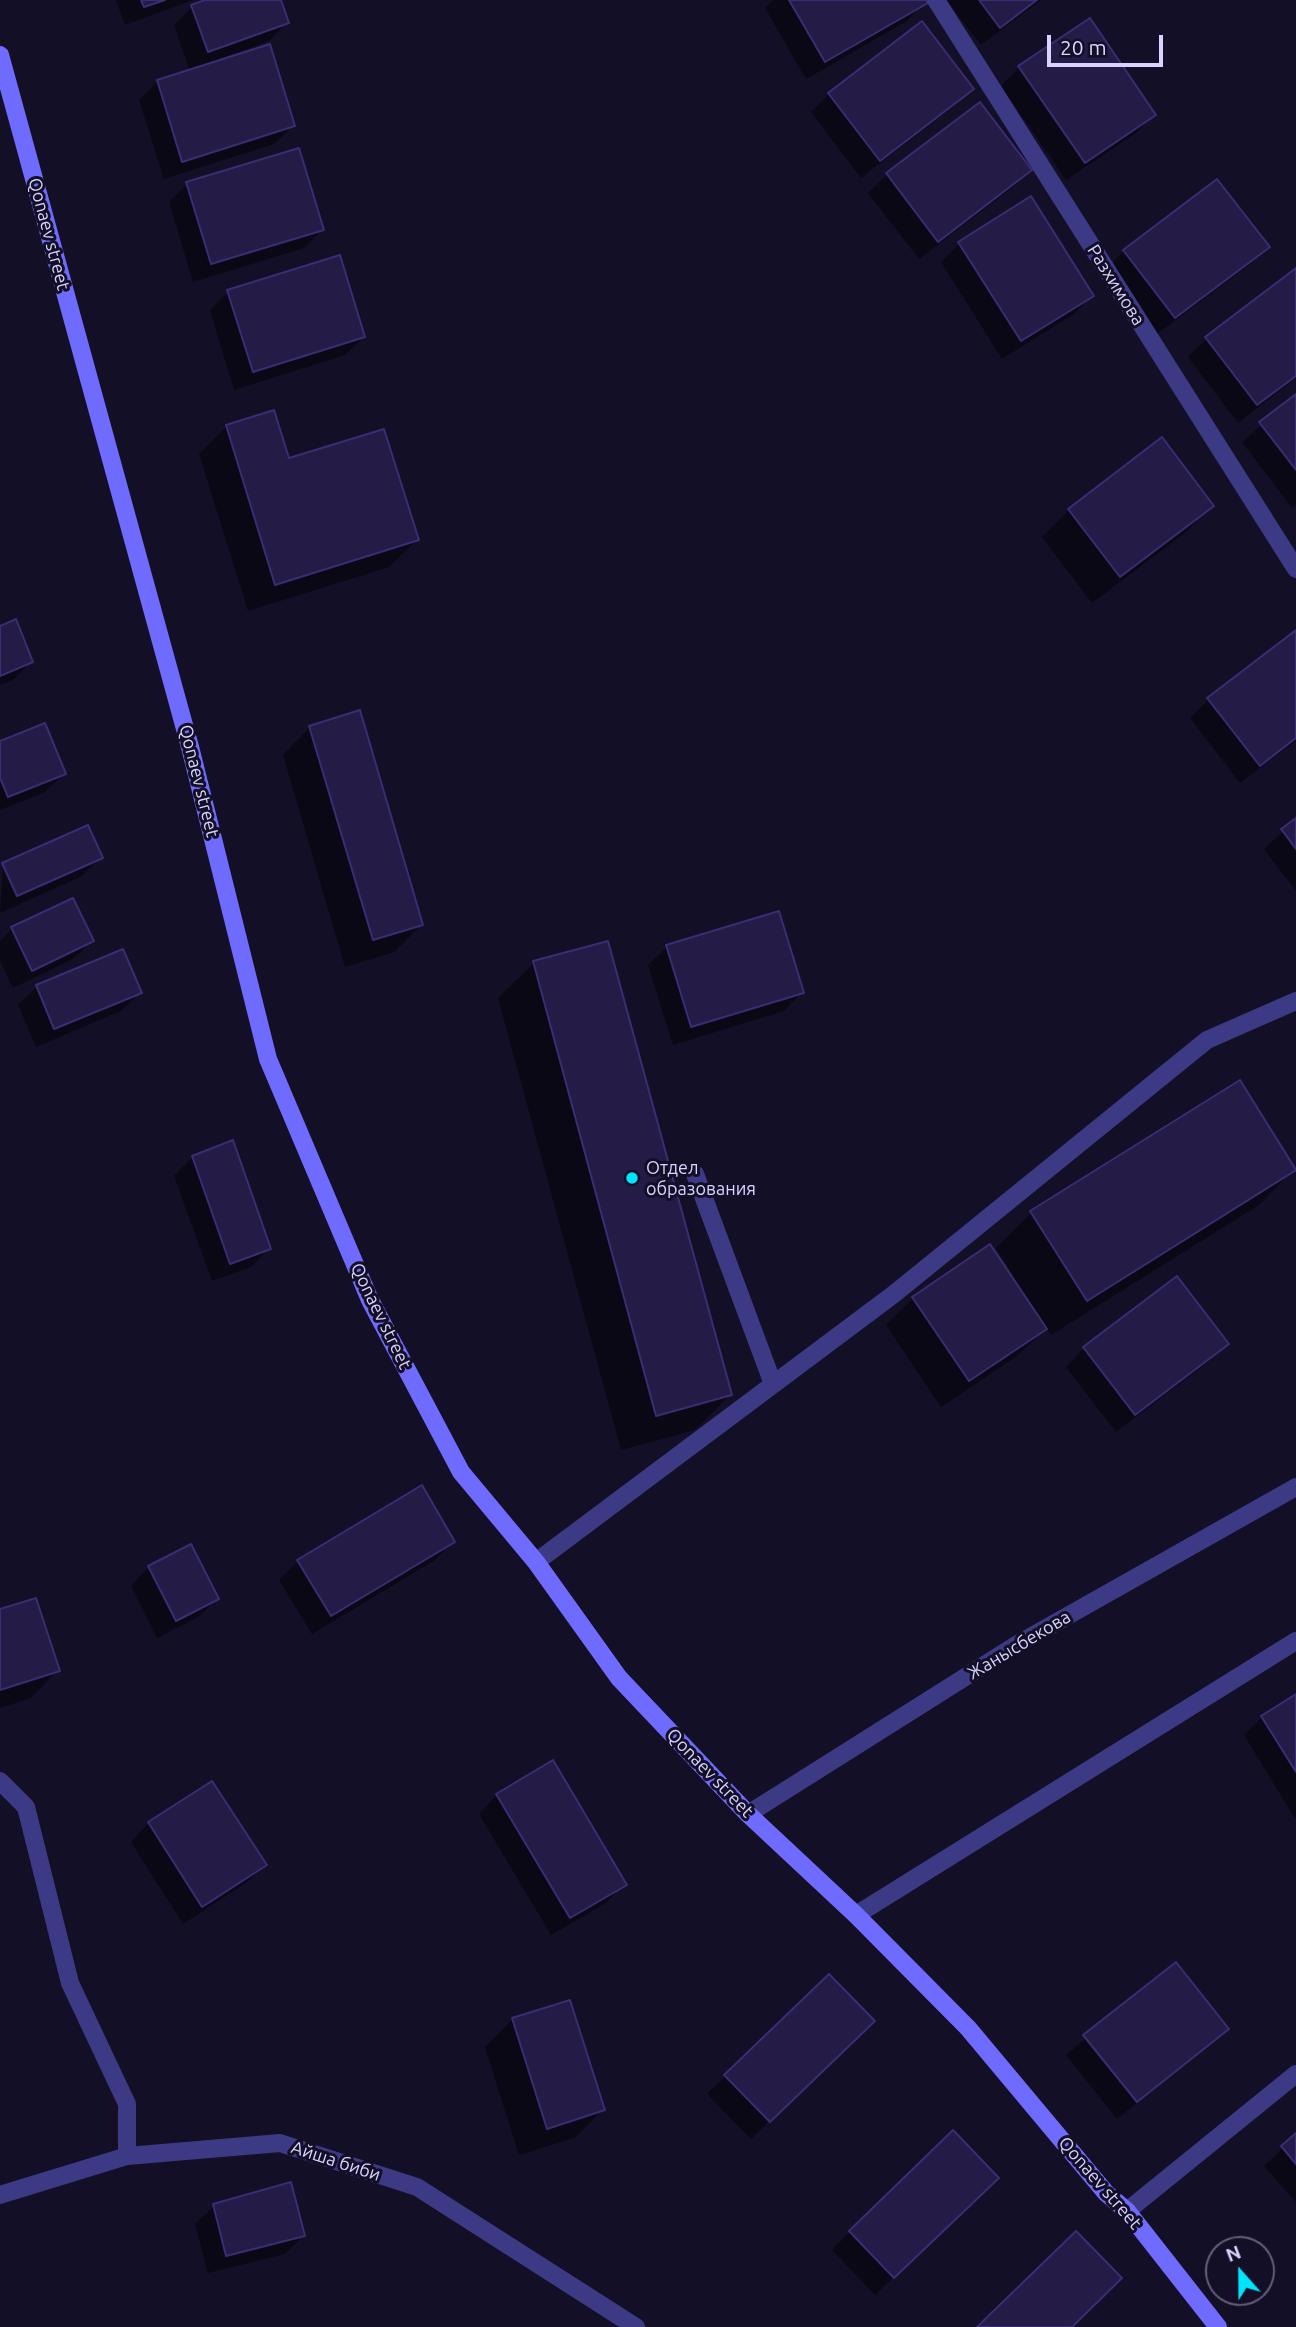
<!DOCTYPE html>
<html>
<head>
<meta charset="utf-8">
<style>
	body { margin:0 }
	#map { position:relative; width:1296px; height:2327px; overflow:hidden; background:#130f26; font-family:Ubuntu,sans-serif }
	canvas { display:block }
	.north { position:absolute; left:1205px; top:2236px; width:70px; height:70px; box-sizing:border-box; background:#130f26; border:2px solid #625e7d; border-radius:50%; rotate:339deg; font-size:19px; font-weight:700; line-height:28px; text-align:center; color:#d9d4ff }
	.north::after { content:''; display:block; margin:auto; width:24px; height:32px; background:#00e5ff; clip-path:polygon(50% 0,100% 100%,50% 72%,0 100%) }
	.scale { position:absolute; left:1047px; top:35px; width:116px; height:32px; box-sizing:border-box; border:4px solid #d9d4ff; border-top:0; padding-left:9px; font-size:21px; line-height:24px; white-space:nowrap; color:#d9d4ff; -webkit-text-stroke:5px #130f26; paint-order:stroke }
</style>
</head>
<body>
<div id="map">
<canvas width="1296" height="2327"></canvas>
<div class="north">N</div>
<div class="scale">20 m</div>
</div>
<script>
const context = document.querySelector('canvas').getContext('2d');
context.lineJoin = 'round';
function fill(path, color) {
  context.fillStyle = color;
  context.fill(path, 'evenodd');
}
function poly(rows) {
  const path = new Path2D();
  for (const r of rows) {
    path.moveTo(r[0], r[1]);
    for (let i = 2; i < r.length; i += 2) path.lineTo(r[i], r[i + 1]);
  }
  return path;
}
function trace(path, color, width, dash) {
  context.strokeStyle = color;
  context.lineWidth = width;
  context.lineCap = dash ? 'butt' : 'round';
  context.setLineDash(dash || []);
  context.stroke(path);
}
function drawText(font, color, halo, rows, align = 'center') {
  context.font = font + ' Ubuntu,sans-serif';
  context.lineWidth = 6;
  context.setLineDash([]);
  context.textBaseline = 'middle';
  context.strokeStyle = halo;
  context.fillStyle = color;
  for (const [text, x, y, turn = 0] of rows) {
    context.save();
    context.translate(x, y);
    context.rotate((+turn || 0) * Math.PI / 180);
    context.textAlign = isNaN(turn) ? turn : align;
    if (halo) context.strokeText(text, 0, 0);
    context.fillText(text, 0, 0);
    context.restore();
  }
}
const shadow = poly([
	[116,0,193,0,125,25],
	[211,0,279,0,287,22,269,41,219,59,293,126,274,144,164,179,139,100,158,81,190,71,174,25,192,7],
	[773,0,924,0,925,2,907,21,806,79,765,8],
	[946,0,1041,0,981,45],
	[1019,67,1154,115,1136,133,1066,180,1001,86],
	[972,89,953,107,861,178,811,112,829,94],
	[980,104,1030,170,1012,188,919,259,868,193,887,175],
	[187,184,322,230,304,248,193,282,169,202],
	[959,244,1092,295,1074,314,1002,359,941,262],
	[1267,247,1249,265,1156,335,1106,270,1124,251],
	[1296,270,1296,378,1238,423,1188,357,1207,338],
	[228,292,364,337,345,355,234,390,210,310],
	[1296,396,1296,505,1292,508,1242,442],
	[227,426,288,460,417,540,389,567,248,611,199,454],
	[1212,505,1185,533,1092,603,1042,537,1069,510],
	[0,627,31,662,13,680,0,685],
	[1296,632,1296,741,1240,783,1190,718,1209,699],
	[310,727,421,925,394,952,345,967,283,755],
	[0,743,64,773,45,792,0,810],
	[1296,820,1296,891,1264,849],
	[87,827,101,857,82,876,0,913,3,865],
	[12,929,92,941,73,959,13,988,0,961,0,941],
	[667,947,802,992,784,1011,673,1045,648,965],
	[534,963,730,1395,695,1430,621,1450,498,998],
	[37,987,140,993,121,1011,36,1047,18,1005],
	[1239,1082,1294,1169,1259,1205,1051,1335,1046,1328,1017,1356,941,1407,886,1325,913,1298,1013,1275,996,1248,1031,1213],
	[193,1157,269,1248,251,1267,212,1281,174,1176],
	[1227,1344,1208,1362,1116,1432,1066,1367,1084,1348],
	[453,1541,435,1560,312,1634,279,1580,298,1561],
	[149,1567,217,1599,198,1617,157,1638,131,1586],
	[0,1611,58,1670,31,1698,0,1708],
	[1296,1696,1296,1820,1244,1735,1262,1717],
	[497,1795,624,1884,606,1903,551,1935,479,1814],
	[149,1823,265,1865,246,1883,183,1924,131,1842],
	[1175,1964,1227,2029,1117,2119,1066,2055],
	[569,2002,603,2109,576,2137,519,2155,485,2047,512,2020],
	[854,2039,751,2139,707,2094,726,2076],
	[1296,2135,1296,2202,1264,2166],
	[978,2196,875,2295,832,2250,850,2232],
	[214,2206,304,2235,285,2254,208,2273,195,2224]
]);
const building = poly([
	[141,0,165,0,144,7,141,0],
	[205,0,281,0,289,23,208,52,191,5,205,0],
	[789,0,926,0,928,3,825,62,789,0],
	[979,0,1037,0,1000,28,979,0],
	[1090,18,1156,115,1085,163,1018,66,1090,18],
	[922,21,974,89,880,161,828,93,922,21],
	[270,44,295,126,182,162,157,80,270,44],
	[980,102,1032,170,938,242,886,173,980,102],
	[299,148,324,230,211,264,186,182,299,148],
	[1217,179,1270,247,1175,318,1123,250,1217,179],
	[1031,196,1094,296,1021,341,958,242,1031,196],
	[340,255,365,337,253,372,227,290,340,255],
	[1296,268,1296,376,1257,405,1205,337,1296,268],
	[1296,394,1296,470,1259,422,1296,394],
	[274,410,289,458,384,429,419,540,275,585,226,425,274,410],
	[1162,437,1214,506,1120,577,1068,509,1162,437],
	[16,619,33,662,0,676,0,626,16,619],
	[1296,630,1296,738,1260,766,1207,698,1296,630],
	[360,710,423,925,373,940,309,726,360,710],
	[45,723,66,774,8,797,0,778,0,741,45,723],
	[1296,818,1296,849,1281,829,1296,818],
	[88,825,103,858,17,896,2,863,88,825],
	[73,898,94,941,32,971,11,927,73,898],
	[779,911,804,993,691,1027,666,945,779,911],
	[608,941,732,1395,656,1416,533,961,608,941],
	[123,949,142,993,54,1029,36,985,123,949],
	[1240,1080,1296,1170,1087,1301,1030,1211,1240,1080],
	[233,1140,271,1249,230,1264,192,1156,233,1140],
	[990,1244,1047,1329,969,1381,912,1297,990,1244],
	[1177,1276,1229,1344,1135,1415,1083,1347,1177,1276],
	[422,1485,455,1542,331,1616,297,1560,422,1485],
	[191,1544,219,1599,176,1621,148,1566,191,1544],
	[36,1598,60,1671,0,1690,0,1609,36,1598],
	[1296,1694,1296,1772,1261,1716,1296,1694],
	[553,1760,627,1885,570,1918,496,1794,553,1760],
	[212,1781,267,1865,202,1907,148,1822,212,1781],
	[1176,1962,1229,2029,1137,2102,1083,2035,1176,1962],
	[829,1974,875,2021,770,2122,724,2075,829,1974],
	[570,2000,605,2110,547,2129,512,2018,570,2000],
	[953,2130,999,2178,894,2278,849,2231,953,2130],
	[1296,2133,1296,2164,1281,2146,1296,2133],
	[291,2182,305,2236,226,2256,213,2204,291,2182],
	[1076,2231,1122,2278,1072,2327,977,2327,1076,2231]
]);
const minor = poly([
	[936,0,1296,569],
	[695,1174,773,1384],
	[536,1562,894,1294,1207,1040,1296,1001],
	[0,1781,26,1807,70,1983,127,2104,127,2156],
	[748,1814,1016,1645,1296,1487],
	[856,1915,1296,1641],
	[0,2195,127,2156,280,2143,417,2187,636,2327],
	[1127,2211,1296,2074]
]);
const secondary = poly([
	[0,55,190,747,268,1059,370,1300,461,1472,536,1562,619,1678,748,1814,856,1915,968,2028,1106,2193,1127,2211,1218,2327]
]);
const markers = [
	[632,1178,7,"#00e5ff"]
];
const streetNames = [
	["Qonaev street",49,234,75],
	["Разхимова",1116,285,58],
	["Qonaev street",199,781,76],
	["Qonaev street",381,1316,64],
	["Жанысбекова",1019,1645,-31],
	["Qonaev street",710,1773,46],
	["Айша биби",336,2161,18],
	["Qonaev street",1100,2183,49]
];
const poiNames = [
	["Отдел",646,1168],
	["образования",646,1189]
];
fill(shadow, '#0007');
fill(building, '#241b47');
trace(building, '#3b2d73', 2);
trace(minor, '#3d3a85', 18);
trace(secondary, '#6f6bff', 18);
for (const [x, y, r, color] of markers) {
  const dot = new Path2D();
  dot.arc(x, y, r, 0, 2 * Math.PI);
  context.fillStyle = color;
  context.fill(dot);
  trace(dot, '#130f26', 2.5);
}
drawText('18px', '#d9d4ff', '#130f26', streetNames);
drawText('18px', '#d9d4ff', '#130f26', poiNames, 'left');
</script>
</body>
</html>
